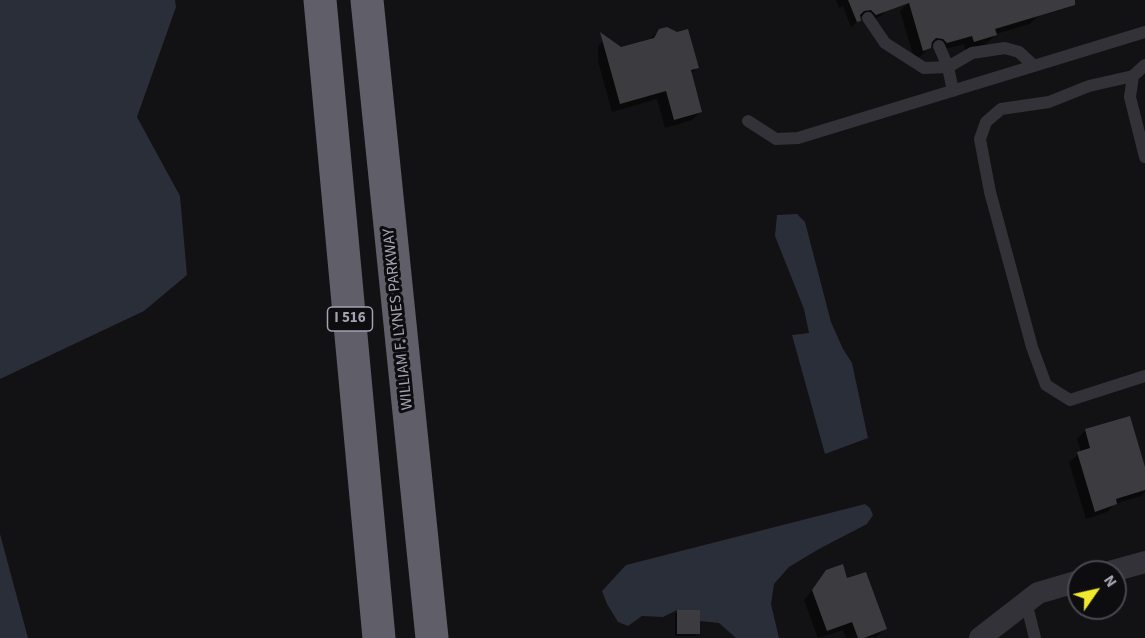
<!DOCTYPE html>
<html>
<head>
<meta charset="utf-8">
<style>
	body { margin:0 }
	#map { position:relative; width:1145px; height:638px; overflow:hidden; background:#121113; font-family:"Source Sans 3",sans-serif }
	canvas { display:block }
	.north { position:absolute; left:1067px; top:560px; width:60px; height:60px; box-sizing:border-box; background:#0d0c0e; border:2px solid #494850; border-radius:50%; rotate:56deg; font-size:16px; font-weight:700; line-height:24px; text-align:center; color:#a3a3b3 }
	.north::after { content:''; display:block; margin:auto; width:21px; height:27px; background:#efe82d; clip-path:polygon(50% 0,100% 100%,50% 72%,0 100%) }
</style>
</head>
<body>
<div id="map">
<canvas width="1145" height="638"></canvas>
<div class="north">N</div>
</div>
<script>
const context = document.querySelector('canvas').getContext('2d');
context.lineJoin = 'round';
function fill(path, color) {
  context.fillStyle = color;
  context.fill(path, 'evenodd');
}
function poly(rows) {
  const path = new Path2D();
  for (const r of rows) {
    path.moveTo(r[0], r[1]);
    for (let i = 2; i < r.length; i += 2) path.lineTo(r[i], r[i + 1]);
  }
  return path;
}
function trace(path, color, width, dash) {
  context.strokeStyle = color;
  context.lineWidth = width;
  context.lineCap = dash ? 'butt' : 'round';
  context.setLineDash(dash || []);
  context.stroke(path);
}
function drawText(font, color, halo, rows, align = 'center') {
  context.font = font + ' "Source Sans 3",sans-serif';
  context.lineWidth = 6;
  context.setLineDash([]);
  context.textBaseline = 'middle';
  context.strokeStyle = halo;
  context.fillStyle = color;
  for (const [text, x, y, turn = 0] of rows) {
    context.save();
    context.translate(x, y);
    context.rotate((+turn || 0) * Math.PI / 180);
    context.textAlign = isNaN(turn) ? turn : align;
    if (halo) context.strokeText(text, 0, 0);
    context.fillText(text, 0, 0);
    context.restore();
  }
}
const water = poly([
	[0,0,175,0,176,7,137,117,180,196,187,275,144,311,0,379],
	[797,214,805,222,831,322,843,349,852,363,868,438,825,454,792,335,809,333,804,309,775,236,777,215],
	[865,504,870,508,873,515,867,524,819,549,789,567,774,584,771,604,779,638,736,638,719,623,700,621,677,610,663,617,642,616,628,626,618,622,607,604,602,591,626,565],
	[0,534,28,638,0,638]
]);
const shadow = poly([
	[836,0,883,0,887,10,881,16,870,20,865,16,859,16,859,20,851,27,843,6,839,8],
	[916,0,1034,0,1039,15,1030,24,996,34,986,44,965,50,964,44,938,51,935,47,930,47,921,56,914,58,900,11,909,2],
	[660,30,697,68,690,74,701,111,692,120,665,128,657,99,612,112,598,61,598,46,606,38,620,49,650,39],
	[1086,430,1145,472,1145,492,1141,496,1114,504,1107,512,1086,519,1069,462,1081,452,1077,439],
	[827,572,846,580,885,629,876,637,846,638,843,630,818,638,804,600],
	[678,612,698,633,695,636,675,636,675,614]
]);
const building = poly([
	[848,0,1075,0,1075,5,995,29,997,35,974,42,972,36,947,43,943,39,936,38,932,42,931,48,923,51,909,3,876,15,871,10,864,11,860,15,861,21,857,22],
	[667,27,677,32,688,29,699,68,691,70,702,112,674,120,666,91,620,104,600,32,621,47,654,38,659,29],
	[1130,416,1145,467,1145,490,1116,499,1117,504,1095,512,1077,452,1090,448,1085,429],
	[843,564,847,578,866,572,887,629,864,638,858,638,852,622,827,631,812,590,826,570],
	[677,610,700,610,700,634,677,634]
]);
const lane = poly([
	[868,18,885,43,924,68,948,67,953,91],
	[939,46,948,67,972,53,1005,48,1019,52,1034,66],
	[1145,65,1133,76,1089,86,1049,102,1001,109,986,122,980,139,990,192,1032,347,1046,385,1070,400,1145,376],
	[1133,76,1130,97,1145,157],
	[748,121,776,139,798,138,1145,32],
	[1026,602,1035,638]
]);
const street = poly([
	[1109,572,1145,562],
	[980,638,1038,593,1079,581]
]);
const highway = poly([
	[320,0,379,638],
	[367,0,432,638]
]);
const shields = [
	[350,319,45]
];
const shieldNames = [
	["I 516",350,319]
];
const streetNames = [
	["WILLIAM F. LYNES PARKWAY",399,319,-96]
];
fill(water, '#2a2e38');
fill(shadow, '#0007');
fill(building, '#3c3b40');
trace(lane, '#333238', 12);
trace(street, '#333238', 22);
trace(highway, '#5f5e69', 33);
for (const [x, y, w] of shields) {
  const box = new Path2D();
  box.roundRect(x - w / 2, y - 12, w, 24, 4.5);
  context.fillStyle = '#0d0c0e';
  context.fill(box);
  trace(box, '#a3a3b3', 1.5);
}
drawText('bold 15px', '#a3a3b3', null, shieldNames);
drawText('16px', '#a3a3b3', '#0d0c0e', streetNames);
</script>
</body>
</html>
